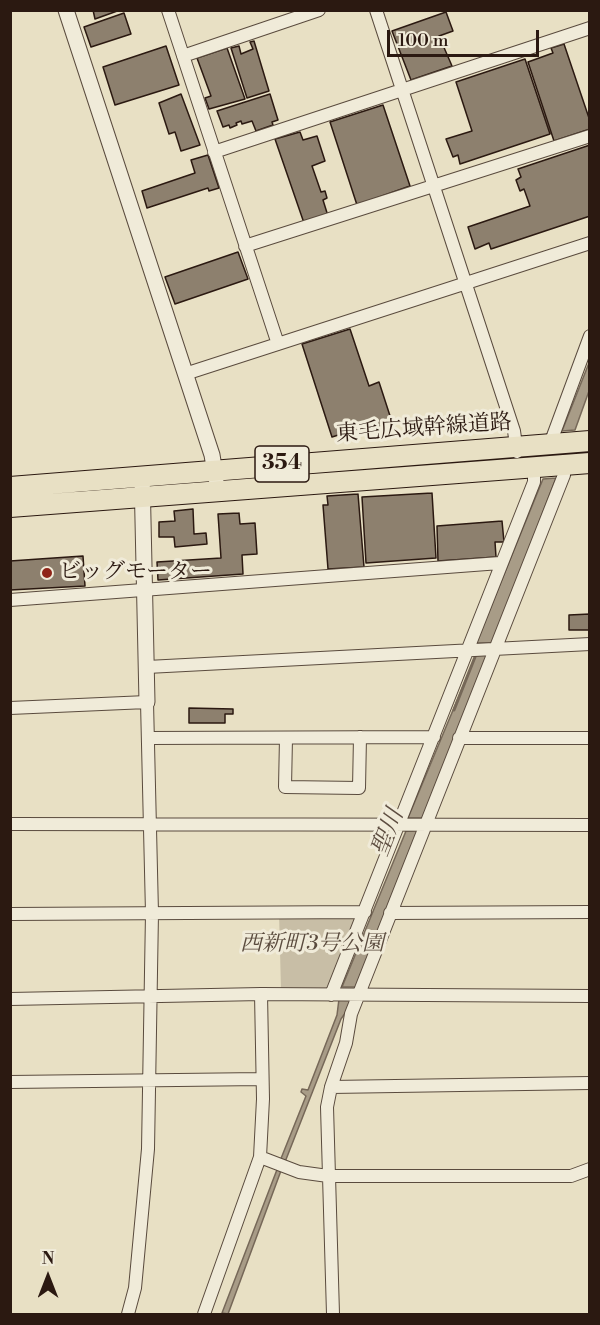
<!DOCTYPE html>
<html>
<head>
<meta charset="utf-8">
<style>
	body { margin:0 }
	#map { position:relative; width:600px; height:1325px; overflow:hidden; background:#e8e0c4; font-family:"Libre Bodoni",serif }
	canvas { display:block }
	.frame { position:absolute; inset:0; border:12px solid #2b1911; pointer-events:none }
	.north { position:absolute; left:18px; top:1247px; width:60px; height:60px; -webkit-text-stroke:4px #f0ebd9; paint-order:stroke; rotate:0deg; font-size:16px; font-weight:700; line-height:24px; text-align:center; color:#2b1911 }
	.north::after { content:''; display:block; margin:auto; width:21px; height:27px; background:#2b1911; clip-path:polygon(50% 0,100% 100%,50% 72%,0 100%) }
	.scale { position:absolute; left:387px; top:30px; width:152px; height:27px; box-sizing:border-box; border:3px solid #2b1911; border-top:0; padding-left:8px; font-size:18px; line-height:21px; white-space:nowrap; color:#2b1911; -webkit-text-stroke:4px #f0ebd9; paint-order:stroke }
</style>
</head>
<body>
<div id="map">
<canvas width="600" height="1325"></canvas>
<div class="frame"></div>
<div class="north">N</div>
<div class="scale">100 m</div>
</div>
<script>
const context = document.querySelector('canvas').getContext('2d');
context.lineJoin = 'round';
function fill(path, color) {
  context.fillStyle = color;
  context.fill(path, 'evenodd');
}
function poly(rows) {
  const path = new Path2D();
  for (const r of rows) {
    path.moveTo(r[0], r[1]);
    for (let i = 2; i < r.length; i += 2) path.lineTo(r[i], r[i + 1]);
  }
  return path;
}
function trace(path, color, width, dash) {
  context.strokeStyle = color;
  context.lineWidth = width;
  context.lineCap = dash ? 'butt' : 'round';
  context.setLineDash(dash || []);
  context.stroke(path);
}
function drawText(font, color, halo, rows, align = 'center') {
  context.font = font + ' "Libre Bodoni","Noto Serif JP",serif';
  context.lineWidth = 6;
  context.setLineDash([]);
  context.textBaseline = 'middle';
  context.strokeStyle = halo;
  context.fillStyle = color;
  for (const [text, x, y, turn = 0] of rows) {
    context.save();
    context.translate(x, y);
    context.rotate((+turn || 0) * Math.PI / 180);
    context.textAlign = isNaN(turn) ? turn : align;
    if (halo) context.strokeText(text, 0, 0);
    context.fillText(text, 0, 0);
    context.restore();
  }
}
const green = poly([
	[361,912,329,989,281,990,279,913]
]);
const water = poly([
	[589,363,589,391,575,430,562,431,589,363],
	[556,478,493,643,476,643,543,479,556,478],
	[476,655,489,655,423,818,408,818,476,655],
	[420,830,358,987,342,987,406,831,420,830],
	[339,999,355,999,341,1019,285,1162,280,1161,306,1096,301,1092,302,1089,308,1090,337,1015,339,999],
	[278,1167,282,1168,228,1314,222,1313,278,1167]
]);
const stream = poly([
	[454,710,475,657]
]);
const building = poly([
	[93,10,120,10,95,19,93,10],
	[446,12,453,31,439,36,452,66,411,80,392,31,446,12],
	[124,13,131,34,91,47,84,27,124,13],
	[254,41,269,91,247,98,231,48,239,46,241,54,253,49,250,42,254,41],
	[564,44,590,121,590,129,554,141,528,62,553,53,551,48,564,44],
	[166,46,179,85,115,105,103,67,166,46],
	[227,48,245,99,209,109,205,98,211,96,197,58,227,48],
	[525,59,550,134,460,164,458,155,453,157,446,139,472,131,456,82,525,59],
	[181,94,200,145,181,151,175,132,169,134,159,103,181,94],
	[270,94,278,120,272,122,273,125,256,131,252,121,242,124,241,121,236,123,237,125,230,128,229,125,223,127,217,111,270,94],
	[383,105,410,186,357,205,330,122,383,105],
	[300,132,303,140,317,136,325,161,312,166,321,192,325,191,327,198,323,200,328,216,304,223,275,139,300,132],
	[590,145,590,216,491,249,489,243,475,249,468,227,530,206,524,189,520,191,516,180,521,177,518,169,590,145],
	[208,155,219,188,209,191,208,188,147,208,142,191,195,173,191,160,208,155],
	[238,252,248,279,175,304,165,277,238,252],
	[350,329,369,386,379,382,392,422,368,429,367,426,332,437,302,344,350,329],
	[432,493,436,558,366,563,362,497,432,493],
	[358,494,364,567,328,569,323,505,328,505,327,496,358,494],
	[193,509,194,534,206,533,207,544,175,547,174,537,159,537,159,522,175,521,174,511,193,509],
	[239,513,240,524,255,523,257,554,242,555,243,574,158,580,157,562,221,558,218,514,239,513],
	[502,521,504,542,495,542,496,557,438,561,437,526,502,521],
	[83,556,85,586,10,590,10,561,83,556],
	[590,614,590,630,569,630,569,615,590,614],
	[189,708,233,709,233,714,225,714,225,723,189,723,189,708]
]);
const minor = poly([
	[168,10,278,344],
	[376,10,514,431,517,452],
	[183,56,319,10],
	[214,152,590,28],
	[245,246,590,136],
	[185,374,590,243],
	[550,444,590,336],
	[10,600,500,563],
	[147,667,590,644],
	[10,708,147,702,152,913,148,1149,135,1288,128,1314],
	[148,738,434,737],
	[286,738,285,787,359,788,360,737],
	[459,738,590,738],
	[10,824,590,825],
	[390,913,590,912],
	[10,914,365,912],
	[331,995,534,482,534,467],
	[10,999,261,994,590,996],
	[10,1082,261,1079],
	[331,1087,590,1083],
	[260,1157,299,1172,328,1176,571,1176,590,1169],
	[204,1314,260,1157,263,1099,261,994],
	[333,1314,327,1107,331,1087,346,1043,351,1014,564,475,565,465]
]);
const tertiary = poly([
	[66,10,212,455,216,479],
	[142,475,147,702]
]);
const trunk = poly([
	[10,487,590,441],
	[10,507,590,463]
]);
const markers = [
	[47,573,6,"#8f2418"]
];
const shields = [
	[282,464,54]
];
const shieldNames = [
	["354",282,464]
];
const streetNames = [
	["東毛広域幹線道路",424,429,-4]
];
const poiNames = [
	["ビッグモーター",59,573]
];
const parkNames = [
	["西新町3号公園",312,945]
];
const waterNames = [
	["聖川",389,833,-69]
];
fill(green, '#c8bea6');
fill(water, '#a89c87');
trace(water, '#766858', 1.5);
trace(stream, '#766858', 3);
fill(building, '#8d806e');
trace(building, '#2b1911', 1.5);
trace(minor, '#5a4b3e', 14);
trace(tertiary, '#5a4b3e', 17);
trace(trunk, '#2b1911', 22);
trace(minor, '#f0ebd9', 12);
trace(tertiary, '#f0ebd9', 15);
trace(trunk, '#e8e0c4', 20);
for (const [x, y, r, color] of markers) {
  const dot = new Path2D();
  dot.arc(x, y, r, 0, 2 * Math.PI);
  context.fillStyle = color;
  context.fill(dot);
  trace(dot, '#f0ebd9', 2);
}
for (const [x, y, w] of shields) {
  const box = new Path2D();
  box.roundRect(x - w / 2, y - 18, w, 36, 4.5);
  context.fillStyle = '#f0ebd9';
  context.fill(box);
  trace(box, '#2b1911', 1.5);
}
drawText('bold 21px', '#2b1911', null, shieldNames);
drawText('22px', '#2b1911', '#f0ebd9', streetNames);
drawText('22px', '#2b1911', '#f0ebd9', poiNames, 'left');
drawText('italic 22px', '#5a4b3e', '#f0ebd9', parkNames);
drawText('italic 24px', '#5d4d40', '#f0ebd9', waterNames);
</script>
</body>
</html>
